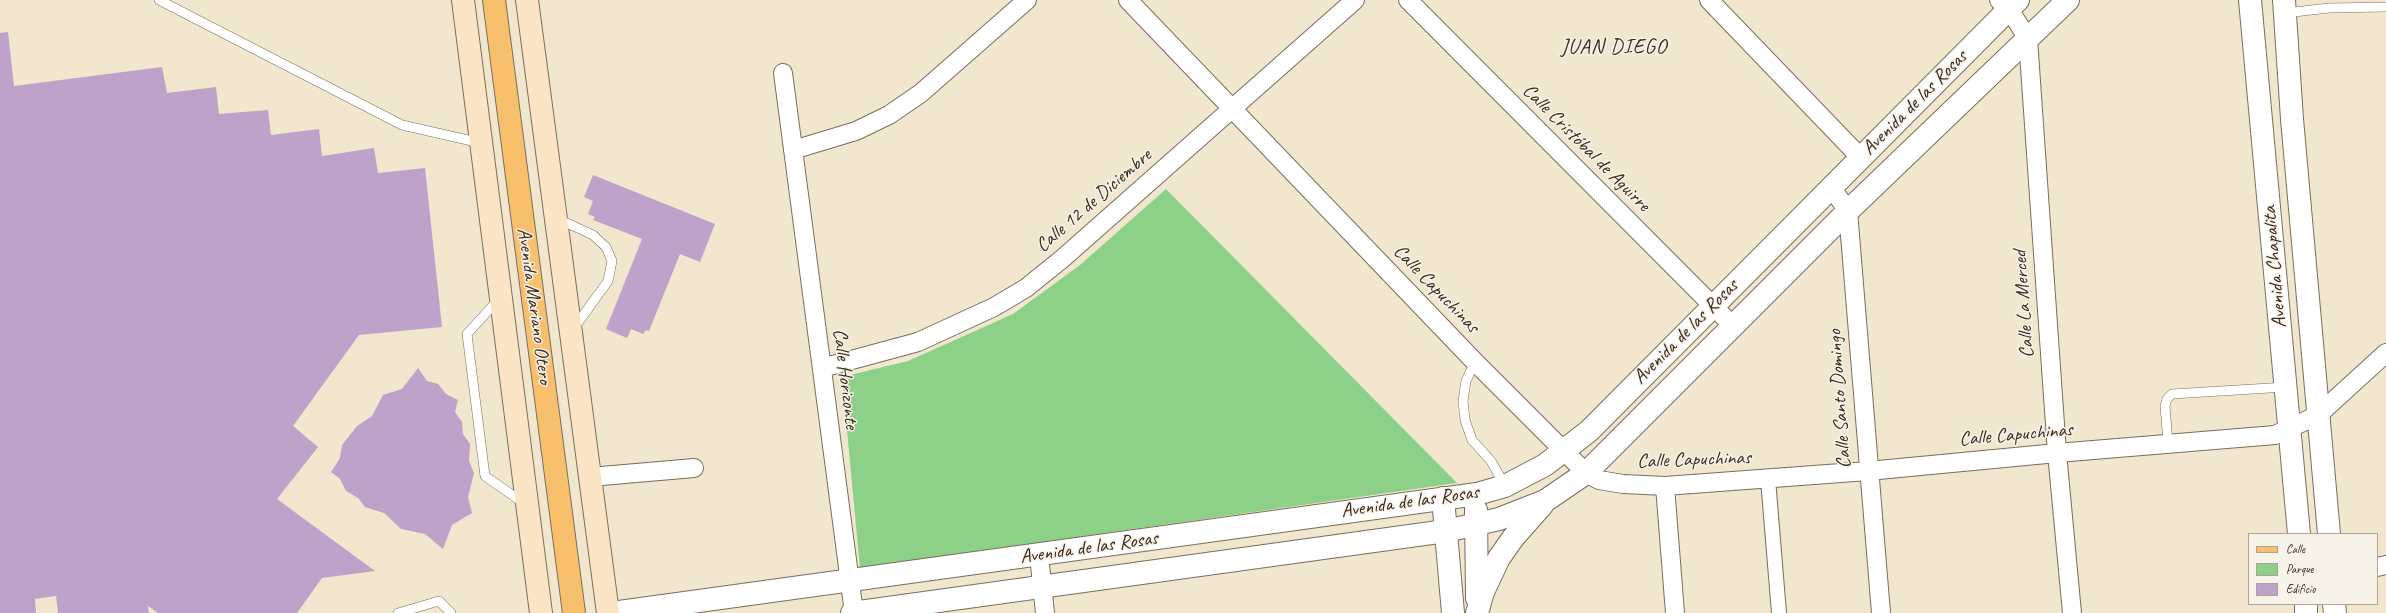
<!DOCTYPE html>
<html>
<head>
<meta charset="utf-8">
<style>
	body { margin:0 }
	#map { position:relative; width:2386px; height:613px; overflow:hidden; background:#f0e7ce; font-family:Caveat,sans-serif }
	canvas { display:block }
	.legend { position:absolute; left:2248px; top:533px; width:130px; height:72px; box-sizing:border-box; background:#f7f3e8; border:1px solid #aca397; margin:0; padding:5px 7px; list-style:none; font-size:12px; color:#3b2a1e }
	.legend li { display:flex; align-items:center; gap:8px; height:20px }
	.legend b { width:20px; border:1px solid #aca397 }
</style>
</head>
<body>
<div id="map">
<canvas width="2386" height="613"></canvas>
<ul class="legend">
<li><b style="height:5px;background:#f8bf6c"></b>Calle</li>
<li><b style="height:11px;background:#8dd088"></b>Parque</li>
<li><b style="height:11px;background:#bda3c9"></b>Edificio</li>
</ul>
</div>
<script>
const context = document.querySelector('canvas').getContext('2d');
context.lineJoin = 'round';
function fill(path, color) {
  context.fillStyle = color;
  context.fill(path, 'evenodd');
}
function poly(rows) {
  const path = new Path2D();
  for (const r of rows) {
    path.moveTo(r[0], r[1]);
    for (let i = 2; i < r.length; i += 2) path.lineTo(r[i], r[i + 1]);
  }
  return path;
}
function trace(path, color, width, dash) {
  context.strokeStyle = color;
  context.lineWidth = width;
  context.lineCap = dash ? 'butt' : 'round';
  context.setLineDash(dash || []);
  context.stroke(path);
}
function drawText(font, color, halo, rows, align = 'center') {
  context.font = font + ' Caveat,sans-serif';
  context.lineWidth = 3;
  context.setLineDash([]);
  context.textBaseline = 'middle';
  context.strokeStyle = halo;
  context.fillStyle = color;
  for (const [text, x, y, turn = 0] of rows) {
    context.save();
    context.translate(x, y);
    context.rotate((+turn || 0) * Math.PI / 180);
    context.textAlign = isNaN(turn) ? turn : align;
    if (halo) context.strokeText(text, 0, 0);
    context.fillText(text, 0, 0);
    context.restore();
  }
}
const green = poly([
	[1166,189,1457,483,860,568,842,377,908,361,1013,314,1080,265]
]);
const building = poly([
	[8,32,14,86,162,67,167,93,216,87,219,114,268,110,271,135,319,129,322,156,374,148,378,173,425,168,442,327,359,335,293,426,318,447,277,499,375,571,322,578,297,613,158,613,148,606,149,613,58,613,56,596,35,599,36,613,0,613,0,33],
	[593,175,715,224,700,262,680,254,649,331,646,330,643,334,631,329,627,338,606,329,642,239,593,220,595,217,588,214,593,201,584,197],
	[418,368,427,381,438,384,446,394,458,400,455,412,462,422,463,434,470,444,469,461,474,473,468,497,472,513,452,525,443,549,425,534,401,529,384,513,365,507,358,498,346,491,340,479,331,472,340,458,342,445,357,426,372,416,383,395,402,389]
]);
const service = poly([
	[159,0,402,125,481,143],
	[2285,13,2329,8,2386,7],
	[556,218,593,235,606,247,612,261,608,281,574,328],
	[498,300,467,334,485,476,525,504],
	[1475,362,1466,381,1463,401,1465,420,1472,440,1491,461,1505,486],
	[2168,443,2165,406,2167,399,2172,394,2286,387],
	[398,613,439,601,451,613]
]);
const pedestrian = poly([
	[1768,479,1779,613]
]);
const minor = poly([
	[1128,0,1475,362,1586,473,1599,480,1623,484,1665,486,1868,471,2057,453,2275,435,2318,415,2386,353],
	[1408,0,1733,326],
	[1709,0,1861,158],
	[1999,0,2009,9,2028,39,2057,453,2072,613],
	[783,73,854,613],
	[793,150,856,131,889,115,921,93,1027,0],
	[1831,187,1848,211,1881,613],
	[822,368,918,342,994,307,1026,288,1062,259,1355,0],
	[590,477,694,468],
	[1665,486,1675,613],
	[1039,555,1045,613],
	[2377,567,2386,565]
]);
const tertiary = poly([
	[2250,0,2299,534],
	[2284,0,2292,119,2329,534],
	[1443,498,1453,613],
	[1476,510,1477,598],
	[2306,604,2306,613],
	[2334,604,2335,613],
	[612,613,1477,494,1505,486,1545,465,1589,431,2018,0],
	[852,613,1446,531,1499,519,1545,501,1586,473,1848,211,2068,0],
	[1477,613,1483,592,1499,558,1513,538,1543,504]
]);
const secondary = poly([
	[463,0,541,613],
	[527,0,608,613]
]);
const primary = poly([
	[494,0,574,613]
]);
const streetNames = [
	["Avenida de las Rosas",1915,103,-45],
	["Calle Cristóbal de Aguirre",1586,148,45],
	["Calle 12 de Diciembre",1094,201,-41],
	["Avenida Chapalita",2275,267,-95],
	["Calle Capuchinas",1436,289,46],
	["Calle La Merced",2024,304,-94],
	["Avenida Mariano Otero",534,306,82],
	["Avenida de las Rosas",1686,332,-45],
	["Calle Horizonte",845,379,83],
	["Calle Santo Domingo",1840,399,-94],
	["Calle Capuchinas",2016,435,-5],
	["Calle Capuchinas",1694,460,-2],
	["Avenida de las Rosas",1410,502,-8],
	["Avenida de las Rosas",1089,548,-8]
];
const neighbourhoodNames = [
	["JUAN DIEGO",1614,47]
];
fill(green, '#8dd088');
fill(building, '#bda3c9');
trace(service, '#7a6c5c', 10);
trace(pedestrian, '#7a6c5c', 16);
trace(minor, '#7a6c5c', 20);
trace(tertiary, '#7a6c5c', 24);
trace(secondary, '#7a6c5c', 24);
trace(primary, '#7a6c5c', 24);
trace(service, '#fff', 9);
trace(pedestrian, '#fff', 14);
trace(minor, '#fff', 18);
trace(tertiary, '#fff', 22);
trace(secondary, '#fce5c4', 22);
trace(primary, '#f8bf6c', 22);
drawText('20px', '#3b2a1e', '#f7f3e8', streetNames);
context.letterSpacing = '1px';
drawText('21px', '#3b2a1e', '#f7f3e8', neighbourhoodNames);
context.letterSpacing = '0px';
</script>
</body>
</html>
